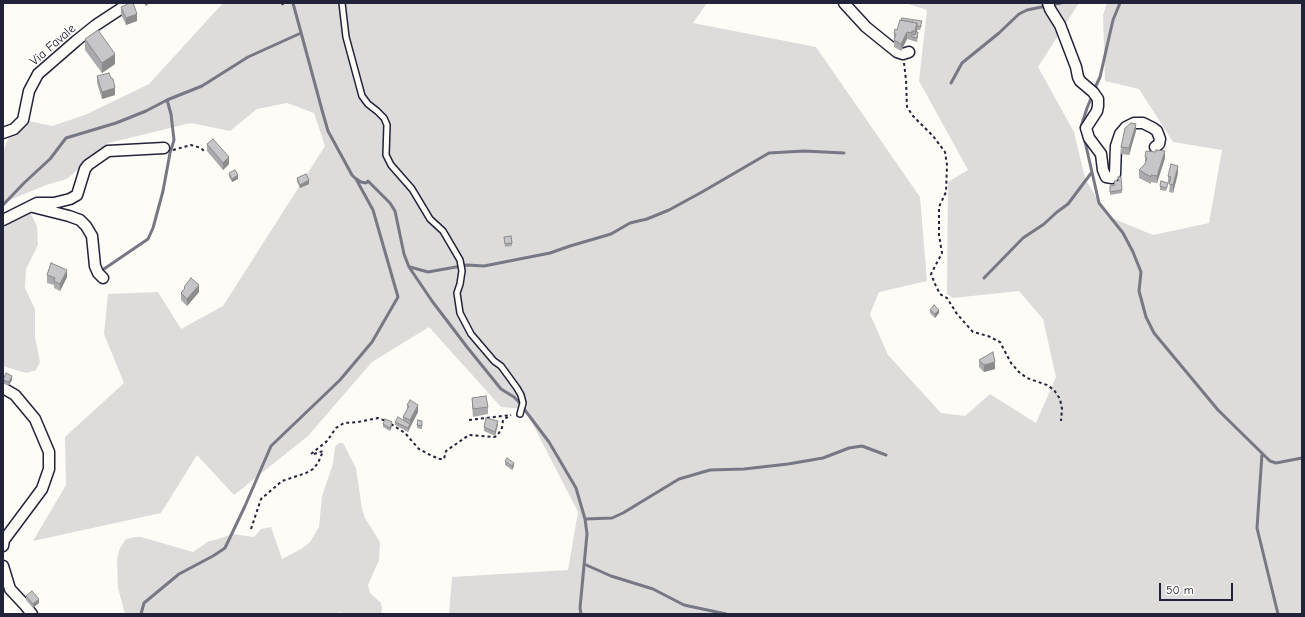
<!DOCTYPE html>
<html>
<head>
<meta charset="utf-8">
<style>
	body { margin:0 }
	#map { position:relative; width:1305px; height:617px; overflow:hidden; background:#fdfcf7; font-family:"Comic Neue",sans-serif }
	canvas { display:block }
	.frame { position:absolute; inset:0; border:4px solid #22223b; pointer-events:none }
	.scale { position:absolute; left:1159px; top:583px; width:74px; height:18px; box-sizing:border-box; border:2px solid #22223b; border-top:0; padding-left:5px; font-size:12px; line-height:14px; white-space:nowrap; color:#22223b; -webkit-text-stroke:3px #fdfcf7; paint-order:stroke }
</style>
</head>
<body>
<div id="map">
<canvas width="1305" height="617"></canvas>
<div class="frame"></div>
<div class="scale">50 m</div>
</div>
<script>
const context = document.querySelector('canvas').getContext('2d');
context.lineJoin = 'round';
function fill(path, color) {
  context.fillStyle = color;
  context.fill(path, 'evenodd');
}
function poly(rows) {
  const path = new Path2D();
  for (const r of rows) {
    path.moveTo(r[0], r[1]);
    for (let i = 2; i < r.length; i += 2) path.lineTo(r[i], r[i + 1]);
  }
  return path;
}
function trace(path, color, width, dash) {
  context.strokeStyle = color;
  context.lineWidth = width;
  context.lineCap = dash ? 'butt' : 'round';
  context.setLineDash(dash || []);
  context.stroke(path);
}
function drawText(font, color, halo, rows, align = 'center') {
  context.font = font + ' "Comic Neue",sans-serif';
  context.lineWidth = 3;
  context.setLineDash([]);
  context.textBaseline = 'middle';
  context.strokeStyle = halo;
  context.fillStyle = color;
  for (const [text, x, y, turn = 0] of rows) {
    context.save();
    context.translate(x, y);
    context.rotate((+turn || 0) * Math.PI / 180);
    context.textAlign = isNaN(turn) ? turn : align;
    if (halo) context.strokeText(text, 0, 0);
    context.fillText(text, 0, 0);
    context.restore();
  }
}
const green = poly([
	[223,3,707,3,693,23,816,47,920,197,927,281,879,292,870,314,888,355,941,413,965,416,990,394,1036,423,1056,377,1043,319,1019,291,953,298,947,294,948,182,968,170,919,81,927,10,905,3,1079,3,1038,67,1074,132,1085,178,1107,216,1153,235,1209,223,1222,150,1173,142,1139,89,1105,81,1103,15,1107,3,1302,3,1302,614,449,614,452,577,568,570,578,512,525,409,501,407,429,327,372,362,308,436,234,495,197,455,161,513,33,541,66,485,65,437,124,383,104,334,108,294,158,292,181,329,223,306,325,146,314,113,287,103,257,109,230,131,191,123,108,143,67,179,46,185,3,203,3,152,8,139,29,121,52,126,85,115,149,84],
	[26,213,31,214,37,226,38,245,26,269,25,288,35,309,35,337,40,362,36,370,26,373,3,366,3,225],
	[339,443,343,443,356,468,362,509,365,518,380,542,379,560,368,585,370,593,381,603,382,608,381,614,346,614,339,612,337,614,125,614,118,588,117,559,120,548,126,539,136,537,141,537,193,552,209,541,215,540,233,534,254,537,261,529,271,527,282,559,301,549,310,542,319,527,322,496,333,464,335,447]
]);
const stream = poly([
	[293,3,322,110,328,131,352,175,355,178,361,182,366,183,368,181,390,203,395,211,404,254,409,267,432,301,467,347,501,389,514,397,518,401,549,442,576,488,585,519,587,534,580,608,581,614],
	[951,83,962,63,999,33,1019,14,1027,10,1061,3],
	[1094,90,1100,77,1113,20,1120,3],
	[1082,130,1081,127,1087,108,1092,96],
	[1084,137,1099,203,1123,233,1133,252,1141,272,1139,291,1146,317,1154,333,1218,410,1270,461,1276,463,1302,458],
	[3,205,24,183,50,159,66,138,116,123,146,111,167,100,202,86,248,57,301,33],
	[410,267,428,272,467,265,484,266,550,253,570,246,611,234,630,223,647,219,669,210,702,192,769,153,804,151,844,153],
	[101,271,148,239,153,228,163,191,170,153,174,140,171,114,167,100],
	[984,278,1023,238,1044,224,1057,212,1068,204,1092,172],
	[1262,454,1257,528,1278,614],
	[585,519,612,518,623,513,679,479,710,470,744,469,788,464,823,458,849,448,862,446,886,455],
	[584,564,611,576,653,589,684,605,726,614],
	[141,614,144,603,179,574,213,556,225,548,245,506,271,446,340,380,372,342,398,297,373,210,356,179]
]);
const path = poly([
	[281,3,284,5,286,3],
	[904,63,906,80,907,107,913,116,933,136,945,152,947,165,946,192,939,207,939,235,942,253,931,274,935,284,940,294,947,298,957,314,973,332,988,336,1000,342,1011,363,1019,372,1027,378,1047,385,1054,390,1060,399,1062,409,1061,421],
	[173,150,191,145,201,148,205,152],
	[469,420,511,415],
	[391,424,405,433,419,449,432,456,440,459,444,459,446,451,469,435,494,437,497,436,502,428,503,420,511,415],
	[251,529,261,499,282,481,306,473,313,469,318,463,323,451,314,454,311,454,327,441,336,428,344,423,358,422,378,418,386,421]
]);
const lane = poly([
	[342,3,346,37,362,96,368,104,377,111,384,118,387,125,386,155,391,165,412,189,430,219,443,231,460,260,462,271,460,284,457,293,460,313,471,334,494,361,501,366,517,388,521,395,523,403,520,414]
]);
const street = poly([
	[844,3,866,27,897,52,903,54,909,52],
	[1048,3,1050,9,1060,25,1076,67,1078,77,1080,81,1093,92,1098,99,1098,106,1097,111,1086,128,1089,138,1101,154,1103,170,1106,177,1112,178,1115,174,1116,146,1120,134,1126,127,1134,123,1143,123,1153,128,1157,131,1160,139,1159,144,1155,147],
	[3,133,14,129,23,120,29,91,38,74,76,41,96,25,125,6],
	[33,207,69,216,80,220,86,226,92,236,95,266,98,273,103,278],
	[3,220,37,203,54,203,70,199,77,195,85,169,88,165,108,151,164,148],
	[3,388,15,395,35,419,49,452,49,469,42,489,4,540,3,546],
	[3,566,10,589,24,604,32,614]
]);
const wall = poly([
	[121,7,137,21,126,25,121,14],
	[922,25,920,30,917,30,917,32,918,36,917,42,907,39,901,51,894,47,894,33,897,30],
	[85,39,115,64,102,73,85,50],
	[97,76,111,78,115,95,102,99,97,83],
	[1136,131,1129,155,1121,154,1121,147],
	[207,144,229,164,223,170,207,151],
	[1145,157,1165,158,1157,183,1151,182,1151,184,1139,178,1139,170,1145,164],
	[229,173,238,179,232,182,229,177],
	[1178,173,1173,193,1169,192,1170,183,1168,183,1168,176],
	[1118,177,1122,190,1122,193,1110,195,1110,186,1114,185,1114,181,1118,181],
	[297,178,309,184,300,188,297,182],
	[1160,186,1168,186,1166,191,1160,190],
	[504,237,512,243,512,246,505,247],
	[47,275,67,277,60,291,54,288,54,285,47,283],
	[184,287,199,292,187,306,181,300,181,293,184,290],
	[930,310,939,313,935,318,930,313],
	[979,360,995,369,984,372,979,367],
	[3,380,12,380,9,385,3,384],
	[472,398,488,407,488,414,473,417,472,405],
	[407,405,418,412,408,432,395,425,395,422,403,420,403,417,407,409],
	[383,424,392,426,390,431,383,427],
	[422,424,422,429,417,428,417,425],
	[498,424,495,436,484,431,484,427],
	[505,461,514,466,512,470,505,465],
	[26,596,39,603,33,608,26,600]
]);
const shadedWall = poly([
	[145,3,151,3,145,6],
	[137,14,137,21,126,25,126,18],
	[917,23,917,30,915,38,915,31],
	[907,32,907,39,901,51,901,44],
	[115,54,115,64,102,73,102,63],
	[115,88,115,95,102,99,102,92],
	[1136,124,1136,131,1129,155,1129,148],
	[1165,151,1165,158,1157,183,1157,176],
	[229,157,229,164,223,170,223,163],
	[1178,166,1178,173,1173,193,1173,185],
	[238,175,238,179,232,182,232,179],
	[309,180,309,184,300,188,300,185],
	[67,270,67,277,60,291,60,284],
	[199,285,199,292,187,306,187,299],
	[939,310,939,313,935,318,935,314],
	[995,362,995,369,984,372,984,365],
	[12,376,12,380,9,385,9,382],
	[418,405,418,412,410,427,410,420],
	[498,421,498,424,495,436,495,432],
	[392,422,392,426,390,431,390,428],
	[410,424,410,427,408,432,408,428],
	[514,463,514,466,512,470,512,466],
	[39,599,39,603,33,608,33,604]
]);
const building = poly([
	[130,3,133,3,137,14,126,18,121,7,130,3],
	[902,18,922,21,920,27,917,26,917,23,901,20,902,18],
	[900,20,917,23,915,31,912,31,912,33,907,32,901,44,894,40,896,34,894,33,895,29,897,30,900,20],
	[98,30,115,54,102,63,85,39,98,30],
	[916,32,918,32,917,38,912,37,912,34,915,35,916,32],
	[109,73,111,78,113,79,115,88,102,92,97,76,109,73],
	[1131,123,1136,124,1129,148,1121,147,1125,128,1131,123],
	[213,139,229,157,223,163,207,144,213,139],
	[1156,150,1165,151,1157,176,1151,175,1151,177,1139,170,1145,164,1147,158,1145,157,1146,151,1156,152,1156,150],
	[1171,164,1178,166,1173,185,1169,184,1171,177,1168,176,1171,164],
	[235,170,238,175,232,179,229,173,235,170],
	[306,174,309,180,300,185,297,178,306,174],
	[1118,177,1121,177,1122,190,1110,192,1110,186,1115,185,1114,181,1119,181,1118,177],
	[1161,181,1168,183,1166,188,1160,186,1161,181],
	[511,236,512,243,505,244,504,237,511,236],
	[51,263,67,270,60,284,54,281,55,278,47,275,51,263],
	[191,278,199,285,187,299,181,293,185,288,184,287,191,278],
	[934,305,939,310,935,314,930,310,934,305],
	[993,352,995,362,984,365,979,360,993,352],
	[6,373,12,376,9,382,3,380,6,373],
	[486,396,488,407,473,409,472,398,486,396],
	[410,400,418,405,410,420,403,417,409,406,407,405,410,400],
	[398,417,410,424,408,428,395,422,398,417],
	[486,418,498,421,495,432,484,427,486,418],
	[385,419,392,422,390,428,383,424,385,419],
	[418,420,422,421,422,426,417,425,418,420],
	[507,458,514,463,512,466,505,461,507,458],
	[32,591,39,599,33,604,26,596,32,591]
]);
const streetNames = [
	["Via Favale",53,45,-41]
];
fill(green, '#dddcdb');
trace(stream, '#787885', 3);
trace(lane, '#22223b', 8);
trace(street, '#22223b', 13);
trace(path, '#22223b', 2, [3, 3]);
trace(lane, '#fdfcf7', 5);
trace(street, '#fdfcf7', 10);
fill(wall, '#aaaaac');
fill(shadedWall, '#8b8b8c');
fill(building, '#c6c6c8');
trace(building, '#8b8b8c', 1);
drawText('13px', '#22223b', '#fdfcf7', streetNames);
</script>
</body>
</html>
